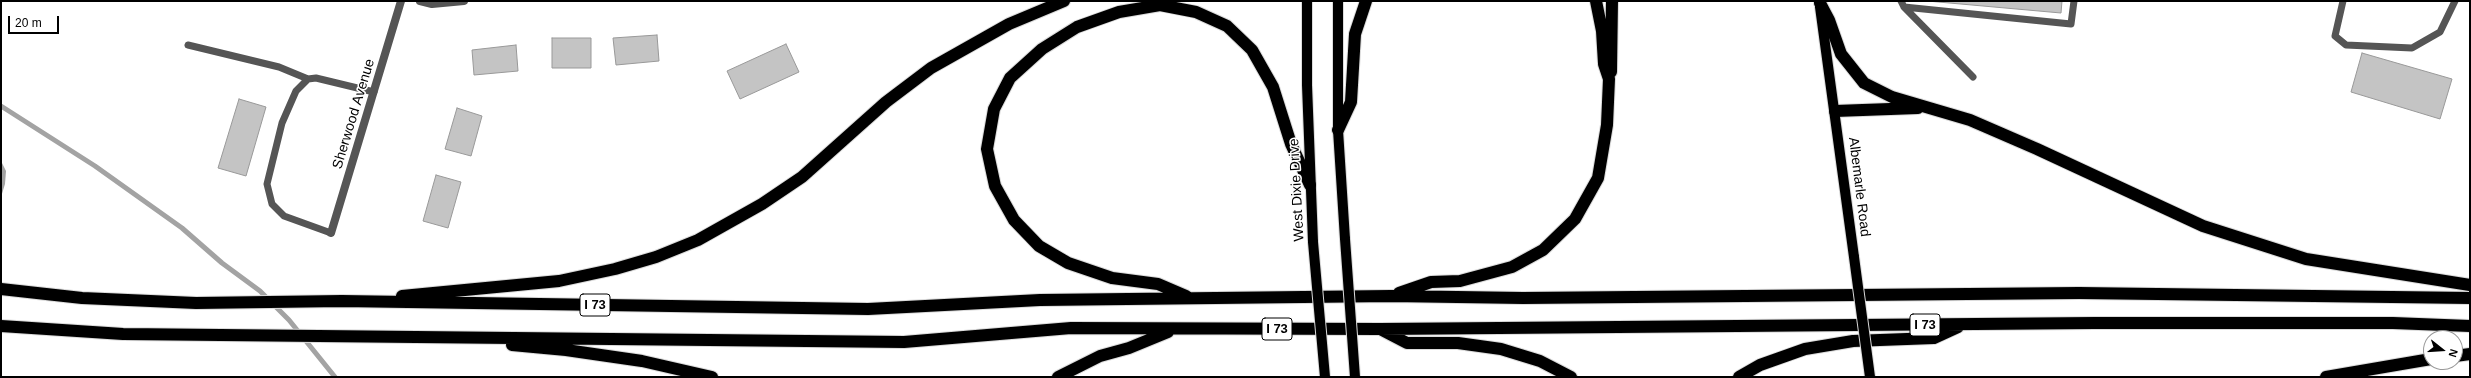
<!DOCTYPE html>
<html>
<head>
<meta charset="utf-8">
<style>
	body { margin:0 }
	#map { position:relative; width:2471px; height:378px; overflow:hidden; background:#fff; font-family:Arial,sans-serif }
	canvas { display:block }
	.frame { position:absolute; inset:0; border:2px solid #000; pointer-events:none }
	.north { position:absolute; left:2423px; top:330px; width:40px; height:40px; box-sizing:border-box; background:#fff; border:1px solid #999; border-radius:50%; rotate:107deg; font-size:11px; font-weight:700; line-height:16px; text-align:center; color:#000 }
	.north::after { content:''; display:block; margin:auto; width:14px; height:18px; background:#000; clip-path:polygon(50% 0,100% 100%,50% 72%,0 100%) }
	.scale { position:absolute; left:8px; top:16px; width:51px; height:18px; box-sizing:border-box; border:2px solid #000; border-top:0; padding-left:5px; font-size:12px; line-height:14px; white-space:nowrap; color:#000; -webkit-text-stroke:3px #fff; paint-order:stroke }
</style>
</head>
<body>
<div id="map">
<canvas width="2471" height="378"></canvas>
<div class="frame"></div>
<div class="north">N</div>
<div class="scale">20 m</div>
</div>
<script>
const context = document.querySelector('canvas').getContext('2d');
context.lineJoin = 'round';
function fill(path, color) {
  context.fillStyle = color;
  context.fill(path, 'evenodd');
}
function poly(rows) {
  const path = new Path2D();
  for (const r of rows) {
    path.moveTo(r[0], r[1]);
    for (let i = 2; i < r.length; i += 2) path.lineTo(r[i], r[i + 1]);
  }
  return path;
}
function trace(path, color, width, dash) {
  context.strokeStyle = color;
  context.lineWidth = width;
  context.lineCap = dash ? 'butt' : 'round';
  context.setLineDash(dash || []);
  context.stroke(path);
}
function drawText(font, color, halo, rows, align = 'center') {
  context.font = font + ' Arial,sans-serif';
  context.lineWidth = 3;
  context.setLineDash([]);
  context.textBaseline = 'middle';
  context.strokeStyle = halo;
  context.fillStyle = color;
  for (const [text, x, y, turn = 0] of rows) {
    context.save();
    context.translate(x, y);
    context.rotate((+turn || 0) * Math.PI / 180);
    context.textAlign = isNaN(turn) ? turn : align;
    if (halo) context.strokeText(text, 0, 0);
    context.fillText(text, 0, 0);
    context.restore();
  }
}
const water = poly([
	[1,161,6,171,5,184,1,197]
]);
const stream = poly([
	[1,106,95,166,182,228,222,263,260,291,289,320,335,377]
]);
const building = poly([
	[1927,1,2062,1,2061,13,1927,1],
	[657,35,659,61,616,65,613,38,657,35],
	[552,38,591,38,591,68,552,68,552,38],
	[786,44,799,72,740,99,727,71,786,44],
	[516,45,518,71,474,75,472,50,516,45],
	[2362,53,2452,79,2440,119,2351,92,2362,53],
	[239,99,266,107,246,176,218,168,239,99],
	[457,108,482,116,471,156,445,149,457,108],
	[436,175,461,182,448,228,423,221,436,175]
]);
const lane = poly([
	[1901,1,1904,7,2071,24,2074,1],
	[2343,1,2335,36,2346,45,2412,48,2440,32,2455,1],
	[1904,7,1973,77],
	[188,45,279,67,308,79],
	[331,233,284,216,272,204,267,184,282,123,296,91,308,79,316,78,374,92]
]);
const street = poly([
	[420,1,432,4,464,1],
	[331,233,401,1]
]);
const primary = poly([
	[1307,1,1307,85,1313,242],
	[1338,1,1338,130,1345,239],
	[1820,7,1854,257]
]);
const highway = poly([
	[1820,3,1829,20,1841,54,1864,83,1892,97,1970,120,2037,149,2203,226,2306,259,2470,285],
	[1611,72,1612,1],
	[1835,111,1918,108],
	[1338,130,1351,102,1355,34,1366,1],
	[1,289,82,298,196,303,342,301,868,309,1040,300,1391,296,1523,298,2079,293,2470,298],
	[1399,293,1431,282,1460,281,1512,267,1543,250,1575,219,1598,178,1607,125,1609,79,1604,64,1602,31,1596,1],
	[402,296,559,281,615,269,656,257,698,240,762,204,802,177,886,102,931,68,1009,24,1064,1],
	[1186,296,1158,284,1112,278,1068,263,1039,246,1014,220,995,186,987,149,994,109,1010,78,1042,49,1077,27,1119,12,1160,5,1196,12,1227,26,1252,50,1273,87,1291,144,1310,185],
	[1,326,123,334,904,342,1071,328,1380,329,2094,323,2393,323,2470,326],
	[1382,330,1407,343,1458,343,1501,349,1540,361,1571,377],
	[512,345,566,350,642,361,712,377],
	[2455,356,2470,354],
	[1058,377,1100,356,1129,348,1168,332],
	[1739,377,1760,365,1805,349,1853,341,1934,338,1958,327],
	[2326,377,2431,359]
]);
const primaryBridge = poly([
	[1345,239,1355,377],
	[1313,242,1325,377],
	[1854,257,1870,377]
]);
const shields = [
	[595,305,30],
	[1925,325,30],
	[1277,329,30]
];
const shieldNames = [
	["I 73",595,305],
	["I 73",1925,325],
	["I 73",1277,329]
];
const streetNames = [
	["Sherwood Avenue",354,114,-73],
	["Albemarle Road",1859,187,83],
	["West Dixie Drive",1297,190,-93]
];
fill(water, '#a3a3a3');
trace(stream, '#a3a3a3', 5);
fill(building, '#c4c4c4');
trace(building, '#999', 1);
trace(primary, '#dbdbdb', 12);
trace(highway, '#dbdbdb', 14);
trace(lane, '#555', 7);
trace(street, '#555', 8);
trace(primary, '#000', 10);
trace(highway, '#000', 12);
trace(primaryBridge, '#dbdbdb', 12, []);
trace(primaryBridge, '#000', 10);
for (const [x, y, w] of shields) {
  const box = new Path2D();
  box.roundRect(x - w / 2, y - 11, w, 22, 3);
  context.fillStyle = '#fff';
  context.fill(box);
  trace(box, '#000', 1);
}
drawText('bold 13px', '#000', null, shieldNames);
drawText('14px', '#000', '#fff', streetNames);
</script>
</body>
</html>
